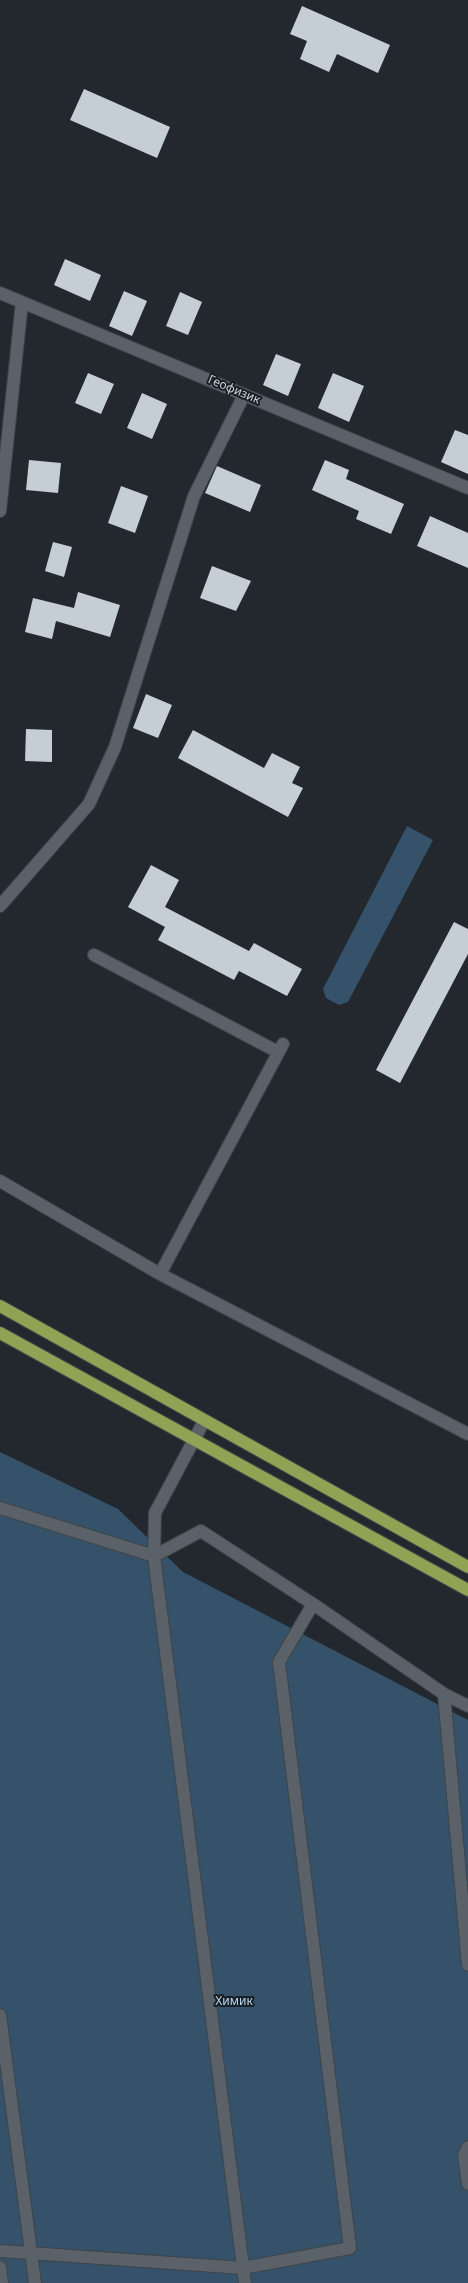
<!DOCTYPE html>
<html>
<head>
<meta charset="utf-8">
<style>
	body { margin:0 }
	canvas { display:block; background:#22282e }
</style>
</head>
<body>
<canvas width="468" height="2283"></canvas>
<script>
const context = document.querySelector('canvas').getContext('2d');
context.lineJoin = 'round';
function fill(path, color) {
  context.fillStyle = color;
  context.fill(path, 'evenodd');
}
function poly(rows) {
  const path = new Path2D();
  for (const r of rows) {
    path.moveTo(r[0], r[1]);
    for (let i = 2; i < r.length; i += 2) path.lineTo(r[i], r[i + 1]);
  }
  return path;
}
function trace(path, color, width, dash) {
  context.strokeStyle = color;
  context.lineWidth = width;
  context.lineCap = dash ? 'butt' : 'round';
  context.setLineDash(dash || []);
  context.stroke(path);
}
function drawText(font, color, halo, rows, align = 'center') {
  context.font = font + ' "Noto Sans",sans-serif';
  context.lineWidth = 4;
  context.setLineDash([]);
  context.textBaseline = 'middle';
  context.strokeStyle = halo;
  context.fillStyle = color;
  for (const [text, x, y, turn = 0] of rows) {
    context.save();
    context.translate(x, y);
    context.rotate((+turn || 0) * Math.PI / 180);
    context.textAlign = isNaN(turn) ? turn : align;
    if (halo) context.strokeText(text, 0, 0);
    context.fillText(text, 0, 0);
    context.restore();
  }
}
const green = poly([
	[407,826,433,840,348,1002,339,1005,326,998,323,989],
	[0,1452,118,1509,183,1572,468,1720,468,2283,0,2283]
]);
const building = poly([
	[302,6,390,45,378,73,337,54,329,72,300,59,307,41,290,34],
	[84,89,170,127,157,158,70,120],
	[65,259,101,275,90,301,54,285],
	[124,291,147,301,132,336,109,326],
	[180,292,202,302,188,335,166,326],
	[276,354,301,364,288,396,263,385],
	[88,373,114,384,101,414,75,403],
	[333,373,364,386,349,422,318,408],
	[142,393,167,404,152,439,127,428],
	[455,430,468,435,468,474,441,462],
	[29,460,61,463,58,493,26,490],
	[325,460,349,470,346,479,404,504,391,534,356,519,359,511,312,490],
	[217,466,261,485,250,512,205,493],
	[121,486,148,496,135,533,108,523],
	[430,516,468,533,468,568,417,546],
	[53,542,72,547,64,577,45,571],
	[212,566,251,581,236,611,200,598],
	[78,592,120,605,110,637,56,621,52,639,25,632,33,598,74,608],
	[146,694,172,705,158,738,133,728],
	[26,729,52,730,52,762,25,761],
	[193,730,264,768,272,753,300,767,292,783,303,788,288,817,178,758],
	[151,865,179,880,165,907,249,951,254,943,302,969,287,996,239,971,234,980,158,940,165,927,128,907],
	[454,922,468,929,468,954,400,1083,376,1070]
]);
const minor = poly([
	[0,293,468,488],
	[0,511,22,302],
	[0,906,89,804,115,747,194,496,244,395],
	[94,955,278,1052],
	[0,1181,160,1274,468,1434],
	[160,1274,283,1044],
	[204,1421,155,1513,154,1556,245,2283],
	[0,1508,154,1556,201,1531,313,1604,444,1694,468,1706],
	[444,1694,468,1965],
	[0,2015,35,2283],
	[468,2147,464,2155,468,2184],
	[0,2251,243,2268,350,2248,279,1662,313,1604],
	[0,2267,2,2283]
]);
const highway = poly([
	[0,1306,468,1567],
	[0,1333,468,1590]
]);
const streetNames = [
	["Геофизик",234,390,23]
];
const parkNames = [
	["Химик",234,2002]
];
fill(green, '#35526a');
fill(building, '#c6ced5');
trace(minor, '#3e4448', 14);
trace(highway, '#3e4448', 14);
trace(minor, '#5a6168', 12);
trace(highway, '#8ea353', 12);
drawText('12px', '#d0d4d8', '#181e24', streetNames);
drawText('12px', '#b6d8f6', '#181e24', parkNames);
</script>
</body>
</html>
